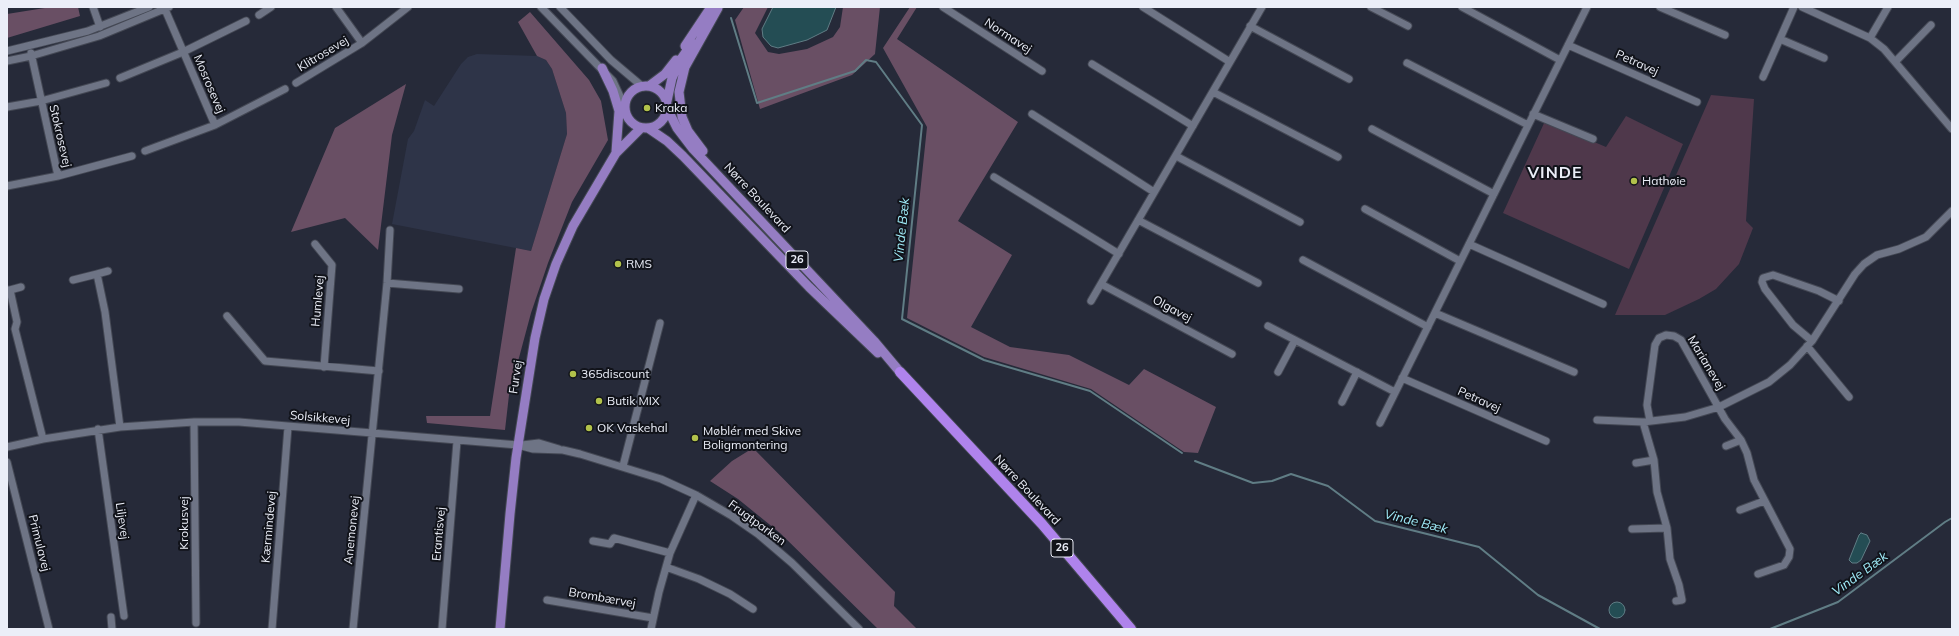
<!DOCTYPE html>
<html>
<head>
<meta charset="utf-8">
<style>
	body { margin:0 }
	#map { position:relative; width:1959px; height:636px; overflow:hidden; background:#262a39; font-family:Mulish,sans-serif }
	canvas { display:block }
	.frame { position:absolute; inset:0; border:8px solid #ebeef8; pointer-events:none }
</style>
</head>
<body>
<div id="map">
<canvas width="1959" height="636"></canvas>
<div class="frame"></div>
</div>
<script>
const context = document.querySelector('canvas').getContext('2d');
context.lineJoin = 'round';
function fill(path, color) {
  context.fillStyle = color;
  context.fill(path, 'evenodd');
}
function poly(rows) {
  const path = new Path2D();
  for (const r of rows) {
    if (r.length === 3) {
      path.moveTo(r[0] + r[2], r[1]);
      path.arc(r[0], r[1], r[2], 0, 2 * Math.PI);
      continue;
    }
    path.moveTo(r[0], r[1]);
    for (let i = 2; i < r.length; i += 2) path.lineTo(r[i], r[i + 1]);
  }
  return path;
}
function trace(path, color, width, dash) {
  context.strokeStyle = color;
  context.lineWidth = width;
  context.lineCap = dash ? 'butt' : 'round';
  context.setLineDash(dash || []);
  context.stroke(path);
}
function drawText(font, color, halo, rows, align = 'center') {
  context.font = font + ' Mulish,sans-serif';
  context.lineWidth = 4;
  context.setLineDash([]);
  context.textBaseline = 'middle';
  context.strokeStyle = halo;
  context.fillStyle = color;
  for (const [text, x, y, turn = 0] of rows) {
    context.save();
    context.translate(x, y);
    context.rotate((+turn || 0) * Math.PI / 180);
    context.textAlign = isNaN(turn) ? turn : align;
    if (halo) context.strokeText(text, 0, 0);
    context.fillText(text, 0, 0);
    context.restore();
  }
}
const built = poly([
	[477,54,537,56,546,60,552,69,566,113,567,134,531,251,392,224,408,139,414,131,425,100,434,106,461,64,468,57]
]);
const green = poly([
	[1711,95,1754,99,1746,221,1753,228,1739,264,1716,289,1699,299,1665,315,1615,315],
	[1626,116,1683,144,1629,269,1503,213,1545,121,1606,147]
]);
const forest = poly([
	[51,7,78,7,80,16,7,38,7,14],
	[744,7,768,7,755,33,768,52,779,54,807,49,833,37,840,27,843,7,880,7,875,54,852,75,760,109,735,20],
	[910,7,917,7,897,39,1018,122,958,221,1012,255,971,327,1010,347,1069,355,1129,385,1144,369,1216,407,1198,453,1184,452,1091,389,984,357,907,318,927,127,883,48],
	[530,12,589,80,601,101,608,140,572,202,548,263,531,313,509,395,505,430,427,423,426,416,490,416,516,248,531,251,567,134,566,113,552,69,546,60,537,56,518,22],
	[406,84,392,135,378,250,345,218,291,232,335,128],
	[753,448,895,592,894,606,917,629,878,629,780,533,738,499,710,481,732,461]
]);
const water = poly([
	[773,7,836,7,827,30,807,40,778,48,771,46,763,37,762,29,773,7],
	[1861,533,1867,535,1870,541,1861,560,1857,563,1852,563,1849,560,1859,535,1861,533],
	[1617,610,8]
]);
const stream = poly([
	[731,18,757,103,855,71,866,60,876,62,922,125,902,319,984,360,1090,391,1182,453],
	[1195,461,1253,483,1272,481,1291,474,1328,486,1375,521,1479,547,1538,595,1600,629],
	[1770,629,1838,602,1945,522,1952,518]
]);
const minor = poly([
	[93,7,100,27],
	[164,7,215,125],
	[336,7,362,43,408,7],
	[541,7,613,81,625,107],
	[560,7,611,60,643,87],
	[943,7,1042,71],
	[1143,7,1230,62],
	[1371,7,1408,26],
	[1462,7,1560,60],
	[1660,7,1725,35],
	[1802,7,1870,38,1884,49,1952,129],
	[259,15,271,7],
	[1250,26,1349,79],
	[1870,38,1888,7],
	[1780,39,1824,58],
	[1568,45,1697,102],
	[7,51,88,31,149,7],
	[31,53,58,176],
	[7,61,31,56,99,36,169,7],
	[1896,61,1931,25],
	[1407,63,1528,125],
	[1092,64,1193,126],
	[1763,77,1794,7],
	[120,78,183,52,246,21],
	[296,83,362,43],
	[1213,92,1338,157],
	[7,107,41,101,106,83],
	[1032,114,1154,192],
	[1533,114,1593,139],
	[1372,129,1494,194],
	[145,151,215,125,285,89],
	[1176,156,1300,222],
	[994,177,1119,254],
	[7,186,58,176,132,156],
	[1365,209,1460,261],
	[1138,220,1258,283],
	[315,244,332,265,324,367],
	[1469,244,1603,304],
	[1303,260,1428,327],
	[97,274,108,271],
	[73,280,97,274,105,312,120,427],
	[387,283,459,289],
	[1101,284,1232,354],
	[7,290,10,290,17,322,15,329,43,439],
	[10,290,21,287],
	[1091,301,1262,7],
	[1435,313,1574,372],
	[227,316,265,361,379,371],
	[1268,326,1395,392],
	[1812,341,1793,325,1765,289,1762,282,1763,278,1773,275,1819,291,1839,301],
	[1807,346,1849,397],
	[1278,372,1295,340],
	[1402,378,1546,441],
	[1342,402,1357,372],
	[1597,420,1643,422,1685,417,1719,407,1769,382,1790,365,1812,341,1855,274,1864,264,1877,255,1899,249,1926,237,1952,211],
	[1650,421,1647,405,1655,345,1659,338,1666,335,1674,336,1681,340,1725,419,1741,440,1747,453,1754,480,1790,549,1789,557,1784,565,1758,574],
	[194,422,196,623],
	[1643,422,1654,460,1657,492,1667,528,1670,559,1679,585,1682,600,1676,601],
	[1380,423,1587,7],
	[98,429,124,616],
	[522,445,539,443,559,449],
	[1726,446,1741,440],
	[7,447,43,439,120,427,194,422,239,422,518,445,533,449,563,450,580,454,661,479,696,495,732,516,758,534,792,563,859,629],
	[7,462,49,629],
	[1636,463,1654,460],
	[623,466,660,323],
	[1740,510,1764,501],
	[1632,529,1667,528],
	[593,541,610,544,614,538,670,553],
	[666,567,699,579,730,594,753,609],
	[547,600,653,618],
	[111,617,112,629],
	[272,629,288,427],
	[353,629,387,283,390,230],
	[442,629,457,441],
	[651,629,659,592,670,553,696,495]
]);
const major = poly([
	[685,46,711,7],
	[602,68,613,91,619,111,616,152],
	[649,86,665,74,676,60],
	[646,107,21],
	[667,101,672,78,681,59,692,43],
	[667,108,677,128,693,149,874,341,900,372],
	[648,128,667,141,683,156,809,287,878,353],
	[703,151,688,131,682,117,679,92,685,67,718,8],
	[500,629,510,514,516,458,535,338,544,299,556,264,573,226,616,153,641,128]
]);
const highway = poly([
	[900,372,1042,524,1131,629]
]);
const markers = [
	[647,108,4,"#b2c24b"],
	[1634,181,4,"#b2c24b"],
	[618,264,4,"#b2c24b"],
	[573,374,4,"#b2c24b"],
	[599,401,4,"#b2c24b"],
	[589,428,4,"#b2c24b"],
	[695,438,4,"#b2c24b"]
];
const shields = [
	[797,260,22],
	[1062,548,22]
];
const shieldNames = [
	["26",797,260],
	["26",1062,548]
];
const streetNames = [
	["Normavej",1008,36,33],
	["Klitrosevej",323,54,-31],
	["Petravej",1637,63,24],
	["Mosrosevej",209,84,67],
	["Stokrosevej",60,136,77],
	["Nørre Boulevard",757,198,47],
	["Humlevej",318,301,-85],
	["Olgavej",1172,309,28],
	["Marianevej",1706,363,59],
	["Furvej",516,377,-81],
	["Petravej",1479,400,24],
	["Solsikkevej",320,418,5],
	["Nørre Boulevard",1027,490,47],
	["Liljevej",122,521,82],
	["Krokusvej",184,523,-90],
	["Frugtparken",757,523,36],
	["Kærmindevej",269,527,-85],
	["Anemonevej",352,530,-84],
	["Erantisvej",439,534,-85],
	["Primulavej",39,543,76],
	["Brombærvej",602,598,10]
];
const poiNames = [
	["Kraka",655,108],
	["Hathøie",1642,181],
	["RMS",626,264],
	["365discount",581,374],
	["Butik MIX",607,401],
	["OK Vaskehal",597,428],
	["Møblér med Skive",703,431],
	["Boligmontering",703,445]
];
const waterNames = [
	["Vinde Bæk",902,230,-84],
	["Vinde Bæk",1416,522,14],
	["Vinde Bæk",1860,574,-36]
];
const districtNames = [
	["VINDE",1555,173]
];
fill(built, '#2e3448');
fill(green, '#4f384b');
fill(forest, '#694f64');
fill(water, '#244d54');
trace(water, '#607d85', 1);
trace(stream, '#607d85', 2);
trace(minor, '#444854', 9);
trace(major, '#444854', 11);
trace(highway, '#444854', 12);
trace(minor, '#6e7485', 7);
trace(major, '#957dc3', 9);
trace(highway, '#af83ec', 10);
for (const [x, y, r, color] of markers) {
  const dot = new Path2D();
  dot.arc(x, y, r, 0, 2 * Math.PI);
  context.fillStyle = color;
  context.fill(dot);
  trace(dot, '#11131a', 1.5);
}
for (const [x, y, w] of shields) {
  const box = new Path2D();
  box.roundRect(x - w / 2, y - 9, w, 18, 3);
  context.fillStyle = '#11131a';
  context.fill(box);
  trace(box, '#ebeef8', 1);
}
drawText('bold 11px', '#ebeef8', null, shieldNames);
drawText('12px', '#ebeef8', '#11131a', streetNames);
drawText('12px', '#ebeef8', '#11131a', poiNames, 'left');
drawText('italic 13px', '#a0ecf9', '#11131a', waterNames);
context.letterSpacing = '1px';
drawText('bold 16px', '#ebeef8', '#11131a', districtNames);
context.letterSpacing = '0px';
</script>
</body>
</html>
